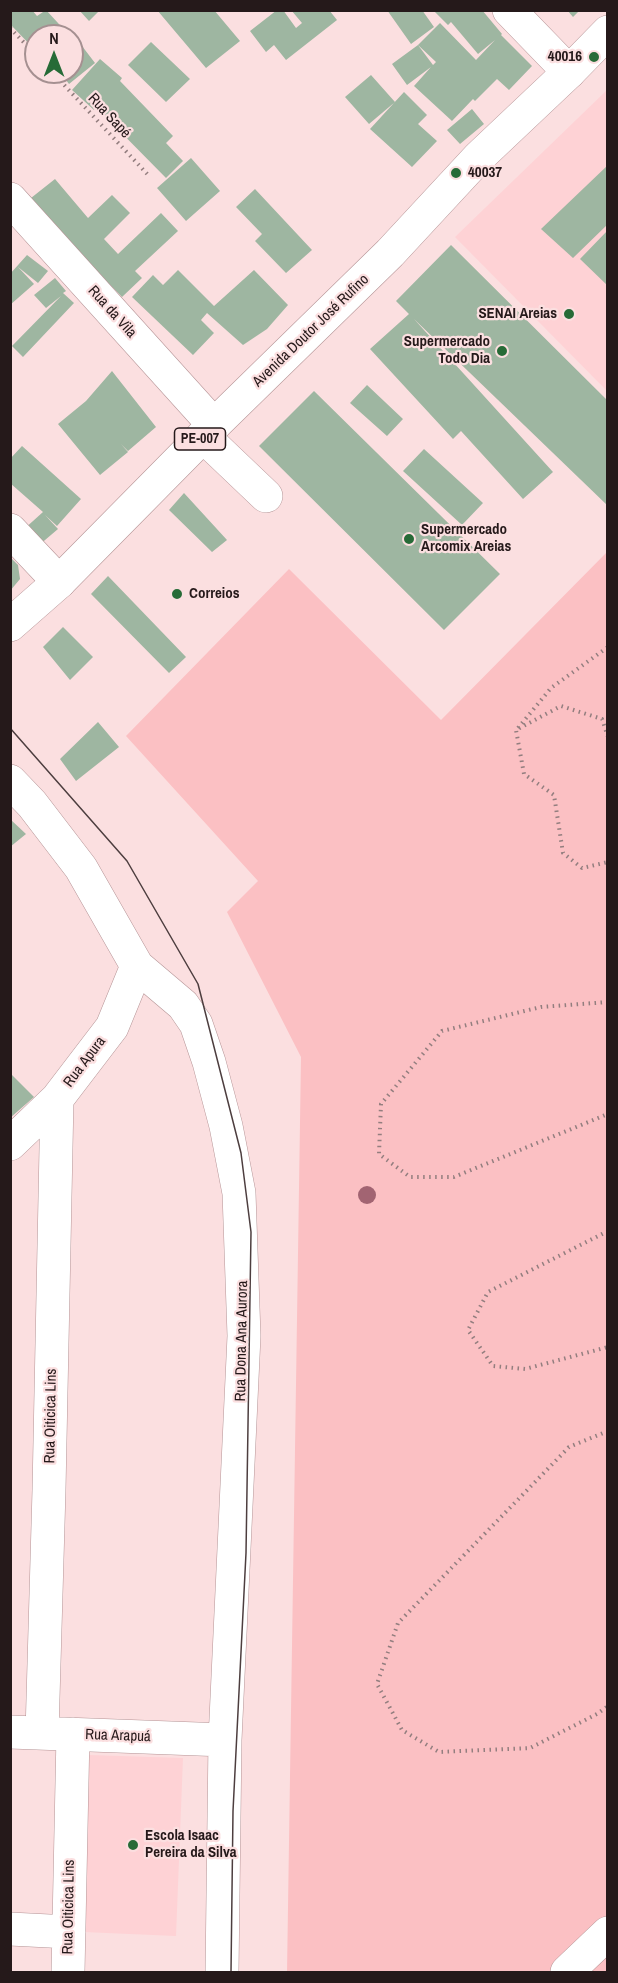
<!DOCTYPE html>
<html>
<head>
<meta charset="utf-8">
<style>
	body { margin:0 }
	#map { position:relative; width:618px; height:1983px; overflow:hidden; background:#fbdfe0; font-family:"Archivo Narrow",sans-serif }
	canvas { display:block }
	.frame { position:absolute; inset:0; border:12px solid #25191a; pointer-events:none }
	.north { position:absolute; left:24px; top:24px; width:60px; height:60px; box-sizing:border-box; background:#fbdfe0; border:2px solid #a59091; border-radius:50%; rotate:0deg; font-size:16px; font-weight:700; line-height:24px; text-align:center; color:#25191a }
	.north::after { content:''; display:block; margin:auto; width:21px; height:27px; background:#276b37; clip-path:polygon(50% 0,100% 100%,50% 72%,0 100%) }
</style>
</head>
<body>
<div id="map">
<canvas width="618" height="1983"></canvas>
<div class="frame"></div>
<div class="north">N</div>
</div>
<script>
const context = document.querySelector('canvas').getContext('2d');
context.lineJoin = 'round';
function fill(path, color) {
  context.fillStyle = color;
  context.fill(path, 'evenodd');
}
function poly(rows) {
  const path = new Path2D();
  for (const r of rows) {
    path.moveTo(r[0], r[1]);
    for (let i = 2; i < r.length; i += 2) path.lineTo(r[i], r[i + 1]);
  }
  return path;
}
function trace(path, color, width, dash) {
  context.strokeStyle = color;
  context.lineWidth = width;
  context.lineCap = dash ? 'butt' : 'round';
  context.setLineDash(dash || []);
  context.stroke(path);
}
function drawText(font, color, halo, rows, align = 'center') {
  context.font = font + ' "Archivo Narrow",sans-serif';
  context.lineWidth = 4.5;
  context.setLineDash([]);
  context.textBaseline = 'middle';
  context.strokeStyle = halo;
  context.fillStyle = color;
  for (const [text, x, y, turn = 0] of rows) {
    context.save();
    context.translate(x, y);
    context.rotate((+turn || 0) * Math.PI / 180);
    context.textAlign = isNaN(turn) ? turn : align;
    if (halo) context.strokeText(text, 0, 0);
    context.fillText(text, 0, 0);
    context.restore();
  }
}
const built = poly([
	[607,90,607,391,455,237],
	[89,1755,183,1758,176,1936,83,1932]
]);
const green = poly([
	[607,552,607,1972,287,1972,301,1057,227,912,258,881,126,736,289,569,441,720]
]);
const building = poly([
	[10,10,32,10,37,16,46,10,70,36,36,36,36,51,10,24],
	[79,10,100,10,89,21],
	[157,10,214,10,240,41,206,68],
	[277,10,283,10,296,28,302,23,291,10,329,10,337,20,286,60,274,45,266,52,250,31],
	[387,10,422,10,434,27,411,44],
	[433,10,482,10,502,34,501,35,532,66,509,90,497,79,475,101,473,99,452,121,414,86,431,67,407,85,392,64,418,45,440,23,476,60,495,40,478,54,451,22,448,25],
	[418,45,436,62,433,65],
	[567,10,580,10,573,17],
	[72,38,82,46,95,63,69,84,60,72,72,72],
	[151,42,190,79,166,102,128,65],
	[100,59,122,78,120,81,173,136,166,143,183,161,166,178,96,107,94,110,72,90],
	[371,75,395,102,369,124,345,97],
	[404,92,427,115,418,124,437,141,412,167,370,129],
	[472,109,484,124,460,144,447,130],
	[191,158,220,191,186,221,157,188],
	[608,165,608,224,573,258,541,229],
	[55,179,88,218,112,195,130,213,104,239,118,254,161,213,178,231,135,271,142,278,122,297,66,240,31,198],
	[255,189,312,250,286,273,255,241,262,234,236,207],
	[608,230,608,286,580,259],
	[451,245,608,401,608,506,414,319,553,472,523,499,461,431,453,439,370,349,409,314,396,301],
	[27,255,48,271,38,283,18,267,34,284,10,305,10,274],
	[178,270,214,306,254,270,288,305,267,329,243,345,207,313,201,320,214,333,193,355,132,297,153,275,163,285],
	[55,278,66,291,63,293,74,303,23,357,12,346,61,296,46,308,34,295],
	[112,371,156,427,128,451,121,444,128,452,100,475,58,424,86,401],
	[367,385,403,419,387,436,350,403],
	[314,391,500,574,444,630,259,446],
	[22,446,81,499,57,526,45,515,58,529,38,546,23,530,43,512,10,483,10,459],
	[424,449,483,503,462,525,403,471],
	[184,493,227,540,212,552,169,510],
	[10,557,18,565,20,579,10,591],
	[108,576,186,657,169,673,91,594],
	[63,627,93,657,70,680,43,647],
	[98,722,119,747,76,781,60,759],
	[10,819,26,834,10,847],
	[10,1073,34,1097,10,1118]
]);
const path = poly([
	[10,28,36,55],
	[52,72,150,177],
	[518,728,551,688,608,647],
	[608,737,602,719,561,706,516,730,524,774,554,795,563,853,582,868,608,862],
	[608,1002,541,1007,442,1031,381,1104,379,1154,410,1177,454,1177,608,1114],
	[608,1231,488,1292,468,1330,493,1366,525,1369,608,1347],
	[608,1431,569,1447,398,1623,377,1684,402,1730,439,1752,530,1748,597,1714,608,1706]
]);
const minor = poly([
	[509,10,569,72],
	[10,199,214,425],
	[203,436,266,496],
	[10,530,59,582],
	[10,781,32,804,81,868,137,966,183,1005,196,1024,209,1062,226,1126,239,1193,244,1336,225,1740,222,1972],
	[10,1144,57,1099,112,1027,137,966],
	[10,1732,225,1740],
	[42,1733,49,1490,57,1099],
	[10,1929,69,1932],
	[68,1972,73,1734],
	[567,1972,608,1933]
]);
const major = poly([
	[10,625,59,582,214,425,390,253,479,157,569,72,608,32]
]);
const tram = poly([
	[10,728,127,861,198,984,241,1153,251,1232,246,1553,233,1811,231,1972]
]);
const trees = [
	[367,1195]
];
const markers = [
	[594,57,6,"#276b37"],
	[456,173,6,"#276b37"],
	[569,314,6,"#276b37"],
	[502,351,6,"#276b37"],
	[409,539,6,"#276b37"],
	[177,594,6,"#276b37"],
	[133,1845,6,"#276b37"]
];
const shields = [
	[200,439,51]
];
const shieldNames = [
	["PE-007",200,439]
];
const poiNames = [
	["40016",582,57,"right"],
	["40037",468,173],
	["SENAI Areias",557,314,"right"],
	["Supermercado",490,342,"right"],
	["Todo Dia",490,359,"right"],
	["Supermercado",421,530],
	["Arcomix Areias",421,547],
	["Correios",189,594],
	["Escola Isaac",145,1836],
	["Pereira da Silva",145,1853]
];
const streetNames = [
	["Rua Sapé",109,116,47],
	["Rua da Vila",112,312,48],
	["Avenida Doutor José Rufino",311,331,-44],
	["Rua Apura",85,1062,-53],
	["Rua Dona Ana Aurora",242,1341,-89],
	["Rua Oiticica Lins",51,1416,-89],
	["Rua Arapuá",118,1736,2],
	["Rua Oiticica Lins",69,1907,-89]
];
fill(built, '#fed2d5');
fill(green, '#fbc0c3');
fill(building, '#9eb6a1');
trace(minor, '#b59496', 34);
trace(major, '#b59496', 34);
trace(path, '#937e7f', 4, [1.5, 4.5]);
trace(minor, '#fff', 33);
trace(major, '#fff', 33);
trace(tram, '#4d3e3f', 1.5);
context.fillStyle = '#a26472';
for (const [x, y] of trees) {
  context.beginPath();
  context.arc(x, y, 9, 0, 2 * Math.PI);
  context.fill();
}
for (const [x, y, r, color] of markers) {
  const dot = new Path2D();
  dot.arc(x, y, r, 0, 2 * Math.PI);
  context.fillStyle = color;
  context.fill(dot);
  trace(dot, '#fbdfe0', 2);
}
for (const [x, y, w] of shields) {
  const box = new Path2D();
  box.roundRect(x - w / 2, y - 11, w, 22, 4.5);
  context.fillStyle = '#fbdfe0';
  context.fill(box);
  trace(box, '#25191a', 1.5);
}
drawText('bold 14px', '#25191a', null, shieldNames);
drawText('bold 15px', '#25191a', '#fbdfe0', poiNames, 'left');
drawText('15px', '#25191a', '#fbdfe0', streetNames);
</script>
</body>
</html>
